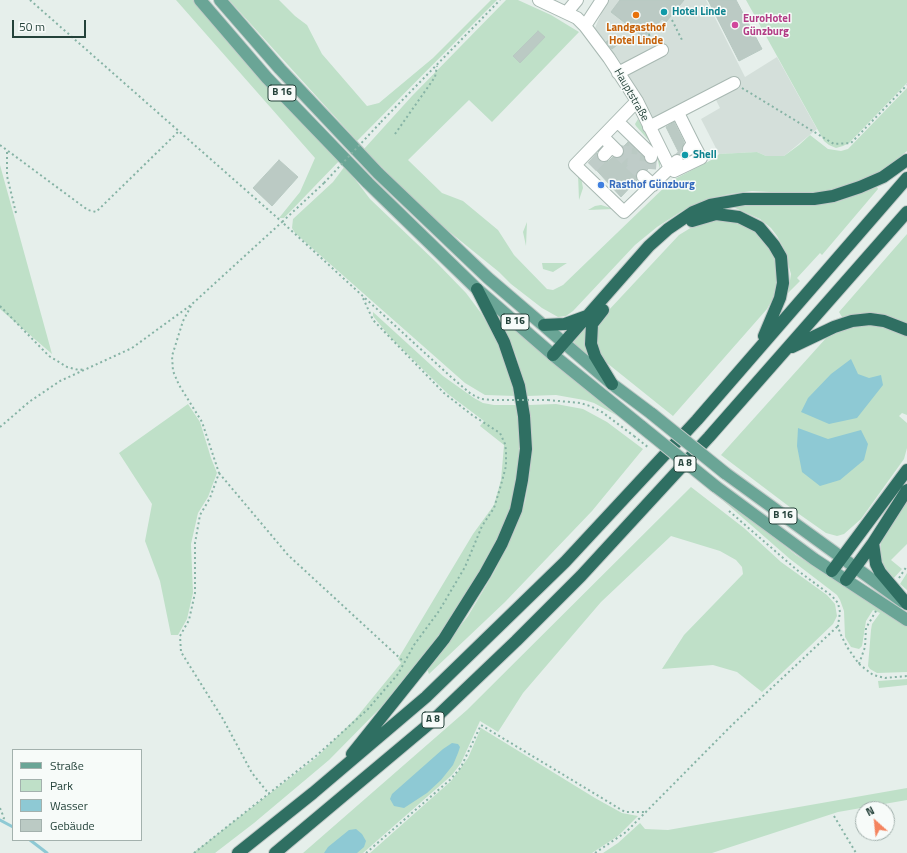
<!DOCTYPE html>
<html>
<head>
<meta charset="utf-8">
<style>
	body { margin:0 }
	#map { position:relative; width:907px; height:853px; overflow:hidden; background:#e6efeb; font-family:"Titillium Web",sans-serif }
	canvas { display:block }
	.legend { position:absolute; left:12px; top:749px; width:130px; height:92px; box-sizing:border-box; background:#f7fbf9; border:1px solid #a3b1ad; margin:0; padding:5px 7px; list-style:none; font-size:12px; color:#24423a }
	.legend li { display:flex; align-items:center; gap:8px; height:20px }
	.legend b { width:20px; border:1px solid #a3b1ad }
	.north { position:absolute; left:855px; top:801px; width:40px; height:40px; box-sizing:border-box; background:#f7fbf9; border:1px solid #a3b1ad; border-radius:50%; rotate:333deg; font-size:11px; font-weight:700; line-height:16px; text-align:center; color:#24423a }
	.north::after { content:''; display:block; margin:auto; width:14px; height:18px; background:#f4845f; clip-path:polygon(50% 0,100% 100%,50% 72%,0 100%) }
	.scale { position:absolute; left:12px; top:20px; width:74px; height:18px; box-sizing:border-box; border:2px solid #24423a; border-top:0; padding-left:5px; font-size:12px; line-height:14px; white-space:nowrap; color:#24423a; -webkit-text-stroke:3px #f7fbf9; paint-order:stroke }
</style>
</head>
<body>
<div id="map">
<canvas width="907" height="853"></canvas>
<ul class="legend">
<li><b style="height:5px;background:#6aa596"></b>Straße</li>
<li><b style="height:11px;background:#bfe0c8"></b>Park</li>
<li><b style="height:11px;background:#8ec9d4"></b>Wasser</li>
<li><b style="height:11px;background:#bbcac4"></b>Gebäude</li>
</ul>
<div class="north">N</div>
<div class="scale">50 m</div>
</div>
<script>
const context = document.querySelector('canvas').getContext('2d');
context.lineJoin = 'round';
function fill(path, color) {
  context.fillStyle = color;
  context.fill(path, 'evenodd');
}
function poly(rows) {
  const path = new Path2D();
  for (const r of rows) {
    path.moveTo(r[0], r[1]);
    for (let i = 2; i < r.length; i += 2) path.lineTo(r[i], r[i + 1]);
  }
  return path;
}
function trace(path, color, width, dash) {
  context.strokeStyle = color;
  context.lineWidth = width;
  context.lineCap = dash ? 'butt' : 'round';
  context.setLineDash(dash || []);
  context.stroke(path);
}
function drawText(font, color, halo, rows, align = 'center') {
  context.font = font + ' "Titillium Web",sans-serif';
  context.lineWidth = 3;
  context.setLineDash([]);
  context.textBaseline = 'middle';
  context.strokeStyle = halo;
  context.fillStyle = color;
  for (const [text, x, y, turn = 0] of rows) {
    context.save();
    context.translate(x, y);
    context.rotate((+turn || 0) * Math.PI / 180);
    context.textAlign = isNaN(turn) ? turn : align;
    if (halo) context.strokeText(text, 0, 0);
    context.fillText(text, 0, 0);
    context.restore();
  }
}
const built = poly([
	[607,0,706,0,745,77,777,57,817,129,784,156,766,156,757,152,719,154,701,119,720,108,713,94,655,123,621,63,595,28]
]);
const green = poly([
	[176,0,193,0,273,92,340,160,284,218,279,218,300,192,315,158],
	[229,0,279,0,295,16,307,25,322,54,367,106,379,103,433,58,491,0,497,0,357,141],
	[506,0,518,0,551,15,579,32,492,122,469,100,408,160,442,193,463,201,498,230,514,255,547,289,553,290,563,285,671,181,715,158,719,154,757,152,766,156,784,156,799,145,810,135,828,149,841,151,848,149,907,88,907,151,885,169,848,186,825,192,806,194,752,191,730,194,707,199,682,211,657,227,635,245,573,311,566,316,558,317,542,308,511,284,499,272,430,216,364,149,412,96],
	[746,0,907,0,907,83,849,143,843,146,836,148,829,145,824,141],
	[638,119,660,158,660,169,657,157,651,143,636,126,635,124],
	[0,165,52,354,0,309],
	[345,166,370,199,436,262,466,293,481,313,499,343,516,396,485,395,465,383,295,233,292,228,293,219,333,182],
	[578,174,581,177,583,188,579,200],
	[877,187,878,189,822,255,820,253,797,278,800,281,788,293,791,274,783,247,777,236,771,228,760,219,733,207,753,204,837,202],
	[601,205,614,209,588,210,595,206],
	[722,219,734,221,749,227,763,237,777,262,780,278,776,293,767,309,673,416,602,359,597,348,597,329,607,312,679,235,697,224],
	[527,222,526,246,523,232],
	[907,234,907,325,896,319,877,315,859,314,842,317,839,312],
	[542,263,567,263,553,272,543,269],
	[488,306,616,415,594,403,584,400,556,395,527,396,517,358,505,333],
	[373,312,443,376,474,398,483,403,494,405,518,405,520,451,514,499,495,545,480,571,442,631,396,692,329,760,254,823,215,853,193,853,317,757,356,718,401,663,398,659,473,534,494,505,501,480,504,445,480,426,484,421,448,394,390,337,373,316],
	[868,324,880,325,907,335,907,415,902,413,899,416,907,423,907,448,904,459,861,519,844,534,837,536,826,533,799,514,721,455,827,337,848,328],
	[587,325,587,346,588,355,576,346,574,342,574,339],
	[188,404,200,422,211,458,217,473,208,497,198,513,191,544,193,593,187,619,178,635,171,635,160,581,145,541,152,504,119,453],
	[556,404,583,409,607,422,643,449,592,511,505,602,429,674,427,669,468,616,493,574,514,532,525,502,531,464,529,405],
	[691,487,744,528,781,562,827,595,835,604,837,616,833,624,762,692,737,672,713,665,662,669,684,635,743,574,742,567,736,560,720,551,671,536,601,602,523,693,498,732,480,721,461,763,452,775,363,853,303,853,467,710],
	[713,489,796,555,907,627,907,672,877,673,870,669,868,666,871,630,872,624,880,613,873,610,866,621,862,646,859,649,851,647,845,637,844,611,840,600,837,595,790,559,712,491],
	[907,495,907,544,891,560,902,569,893,579,885,569,880,556,881,541],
	[907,573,907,590,900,584],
	[907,679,907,685,879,688,878,681],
	[481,728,595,798,622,813,638,816,618,836,592,853,370,853,451,781,468,758],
	[907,788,907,800,838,812,712,853,603,853,618,843,640,823,645,829,668,830]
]);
const water = poly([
	[851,359,858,374,869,378,881,375,883,385,857,418,829,424,801,412,808,398,831,374],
	[798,428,828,439,861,430,868,444,864,460,840,480,820,486,802,472,797,446],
	[452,743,458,744,460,747,458,753,453,765,441,780,427,793,404,808,394,806,390,799,392,794,443,749],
	[356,829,362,834,366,841,364,847,357,853,324,853,328,847,349,830]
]);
const stream = poly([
	[0,820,13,827],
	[30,840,47,853]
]);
const building = poly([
	[620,0,684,0,666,22,662,19,650,33,642,36,611,12,620,0],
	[708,0,736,0,762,49,739,61,708,0],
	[538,31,545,37,520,63,513,56,538,31],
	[612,38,617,45,612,49,606,42,612,38],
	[674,122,684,142,682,148,682,152,687,156,684,158,678,154,679,153,666,127,674,122],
	[628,142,644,157,647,163,653,164,647,170,641,169,638,171,636,175,637,180,621,197,589,162,597,153,597,158,602,162,609,161,613,157,619,158,624,153,623,147,628,142],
	[279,160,298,177,272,206,253,188,279,160]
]);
const minorTunnel = poly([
	[617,151,643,176],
	[625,158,627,142],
	[677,161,689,149],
	[633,166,636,139],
	[592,167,604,155],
	[650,169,651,157],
	[641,173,644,146]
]);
const path = poly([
	[672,20,682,40],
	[649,34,651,44],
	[742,88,834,144,851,143,907,85],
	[381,122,500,0],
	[395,134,435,77,437,66],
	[0,145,81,205,88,210,96,212,179,131],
	[7,152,7,176,16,213],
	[324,183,282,222,450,376,471,394,481,399,492,400],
	[0,306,49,356,67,367,79,370,85,369],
	[191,306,183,321,172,356,173,371,179,385,202,422,219,473,210,498,200,515,195,543,195,593,189,620,180,636,181,652,223,719,252,773,269,794],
	[548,400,580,403,590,406,602,412,634,436],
	[0,427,29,402,60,381,132,348,191,305,282,222,30,0],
	[219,473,288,555,404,662],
	[729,511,797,570,832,596,838,603,840,612,838,626,840,633,847,647,859,664,873,675,885,678,907,676],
	[899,578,907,566],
	[859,664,865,647,866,628,876,611],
	[0,808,4,818,2,821],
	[834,816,856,853],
	[194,853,316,756,368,709,398,674,414,645,439,611,465,567,482,526,494,508,501,485,506,466,506,451,505,444,500,433,472,415,444,393,373,320,363,298],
	[366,853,451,779,461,767,481,725,625,812,644,812],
	[595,853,626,832,732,725,838,626]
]);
const minor = poly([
	[539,0,577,18,585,26,609,58,637,101,670,168],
	[567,12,577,0],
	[585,26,602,0],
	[618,73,662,50],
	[637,101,575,165,624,212,677,161],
	[678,113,693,143,689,149],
	[618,122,651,154,651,157],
	[649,127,734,83],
	[603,137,617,151],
	[604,155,612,146],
	[670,168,674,171,701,158,693,143],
	[643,176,653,185]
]);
const major = poly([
	[200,0,267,78,368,183,477,289,553,355,642,427],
	[220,0,280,69,378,173,488,278,612,384,652,414],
	[725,473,903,602],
	[715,486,814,559,907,620]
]);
const highway = poly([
	[692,221,716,214,739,217,759,227,774,245,781,257,783,283,780,298,764,336],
	[603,310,592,324,591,344,595,356,612,384],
	[544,325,565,324,587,316],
	[792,347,834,327,852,321,870,319,884,321,907,330],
	[553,355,649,246,668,229,693,212,710,205,744,199,814,199,833,196,860,187,883,177,907,160],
	[873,543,876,564,880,572,907,604],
	[832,571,907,470],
	[846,580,873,543,907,490],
	[352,754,444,639,485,574,502,543,516,510,522,480,526,449,524,416,519,386,504,342,477,289],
	[238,853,313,793,426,697,565,562,697,420,907,178],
	[275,853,429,724,516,641,581,576,709,437,907,212]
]);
const pathBridge = poly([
	[324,183,381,122],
	[492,400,548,400],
	[634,436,649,448]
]);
const majorBridge = poly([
	[652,414,725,473],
	[642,427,715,486]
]);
const markers = [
	[664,12,4,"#0f9aa8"],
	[636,15,4,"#e8710a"],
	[735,25,4,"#d1479c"],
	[685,155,4,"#0f9aa8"],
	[601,185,4,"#3f7fe0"]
];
const shields = [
	[282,93,28],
	[515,322,28],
	[685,464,22],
	[783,516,28],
	[433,720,22]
];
const shieldNames = [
	["B 16",282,93],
	["B 16",515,322],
	["A 8",685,464],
	["B 16",783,516],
	["A 8",433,720]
];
const cultureNames = [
	["Hotel Linde",672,12],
	["Shell",693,155]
];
const hotelNames = [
	["EuroHotel",743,19],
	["Günzburg",743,32]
];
const foodNames = [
	["Landgasthof",636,28],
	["Hotel Linde",636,41]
];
const streetNames = [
	["Hauptstraße",631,95,60]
];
const shopNames = [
	["Rasthof Günzburg",609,185]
];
fill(built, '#d4dfda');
fill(green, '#bfe0c8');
fill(water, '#8ec9d4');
trace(stream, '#8ec9d4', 3);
fill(building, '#bbcac4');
trace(building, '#b8c9c2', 1);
trace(minorTunnel, '#bfccc8', 12, [12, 6]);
trace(minor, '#a8b8b2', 14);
trace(major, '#c2cac8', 14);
trace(highway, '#c2cac8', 14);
trace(path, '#86b3a5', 2, [2, 3]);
trace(minor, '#fff', 12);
trace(major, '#6aa596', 12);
trace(highway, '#2f6f62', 12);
trace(majorBridge, '#c2cac8', 14, []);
trace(pathBridge, '#86b3a5', 2, [2, 3]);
trace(majorBridge, '#6aa596', 12);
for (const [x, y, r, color] of markers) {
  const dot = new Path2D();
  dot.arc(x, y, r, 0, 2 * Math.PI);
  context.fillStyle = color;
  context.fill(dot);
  trace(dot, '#f7fbf9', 1.5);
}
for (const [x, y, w] of shields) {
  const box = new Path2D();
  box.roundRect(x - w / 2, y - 8, w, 16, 3);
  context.fillStyle = '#f7fbf9';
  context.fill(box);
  trace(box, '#24423a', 1);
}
drawText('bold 10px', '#24423a', null, shieldNames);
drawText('bold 11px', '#0d838f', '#f7fbf9', cultureNames, 'left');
drawText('bold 11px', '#b23c85', '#f7fbf9', hotelNames, 'left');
drawText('bold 11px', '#c56008', '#f7fbf9', foodNames);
drawText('11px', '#24423a', '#f7fbf9', streetNames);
drawText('bold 11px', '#366cbe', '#f7fbf9', shopNames, 'left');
</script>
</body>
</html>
